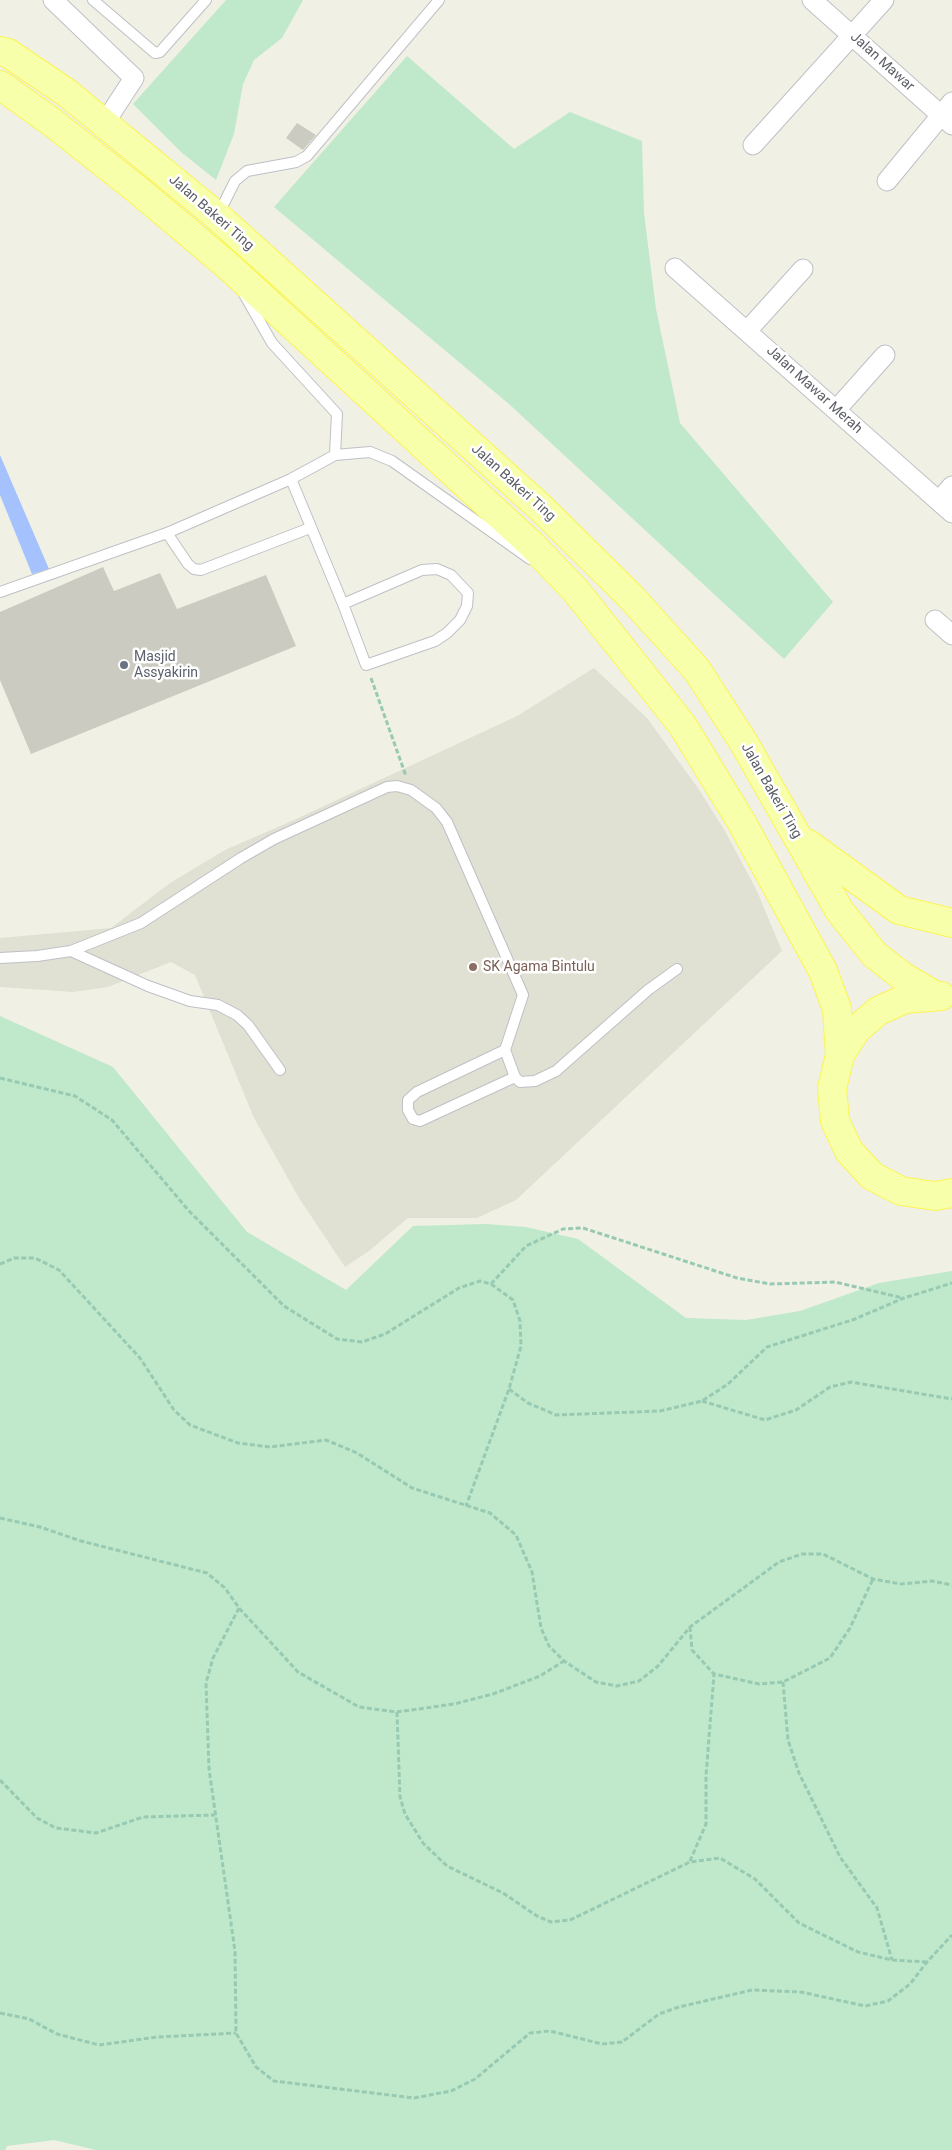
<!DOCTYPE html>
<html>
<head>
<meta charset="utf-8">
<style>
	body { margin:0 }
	canvas { display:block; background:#f0f0e4 }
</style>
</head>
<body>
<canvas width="952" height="2150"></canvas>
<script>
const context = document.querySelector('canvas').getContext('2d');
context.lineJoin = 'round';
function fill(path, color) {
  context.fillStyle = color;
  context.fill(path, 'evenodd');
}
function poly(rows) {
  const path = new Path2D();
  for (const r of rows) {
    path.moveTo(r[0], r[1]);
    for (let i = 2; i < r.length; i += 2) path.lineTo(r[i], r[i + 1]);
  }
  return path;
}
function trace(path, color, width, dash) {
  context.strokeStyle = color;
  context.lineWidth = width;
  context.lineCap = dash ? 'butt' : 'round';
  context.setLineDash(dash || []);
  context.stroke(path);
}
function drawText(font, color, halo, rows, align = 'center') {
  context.font = font + ' Roboto,sans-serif';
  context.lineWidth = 5;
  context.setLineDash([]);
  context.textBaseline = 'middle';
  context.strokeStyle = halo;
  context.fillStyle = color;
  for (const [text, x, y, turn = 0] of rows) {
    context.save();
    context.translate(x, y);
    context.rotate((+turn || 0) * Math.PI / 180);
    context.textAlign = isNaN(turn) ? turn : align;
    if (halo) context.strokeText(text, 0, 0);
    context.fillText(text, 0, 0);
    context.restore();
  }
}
const education = poly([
	[594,668,647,718,698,788,725,831,757,891,782,951,516,1200,477,1218,408,1218,369,1251,345,1267,299,1198,254,1118,195,975,171,962,108,987,73,992,0,987,0,938,111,928,170,883,225,850,294,820,517,716]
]);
const green = poly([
	[226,0,303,0,282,38,254,60,243,84,234,134,216,180,181,152,133,104],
	[407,56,514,149,570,112,642,141,644,213,656,309,680,423,833,602,784,659,509,404,274,207],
	[0,1016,113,1067,247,1232,346,1290,413,1226,486,1224,526,1227,578,1239,686,1318,746,1320,800,1311,879,1283,952,1271,952,2150,96,2150,54,2140,7,2146,5,2150,0,2150]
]);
const water = poly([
	[0,455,49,569,32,574,0,495]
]);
const building = poly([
	[297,123,316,135,303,150,286,138],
	[103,567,114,591,160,573,177,609,266,575,296,646,31,754,0,680,0,612]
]);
const path = poly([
	[371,678,406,776],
	[0,1078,75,1096,112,1120,189,1211,284,1306,337,1339,362,1342,385,1334,459,1288,480,1281,491,1284,513,1300,520,1321,521,1346,509,1389,466,1506],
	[0,1264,14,1258,35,1258,59,1270,140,1358,174,1410,190,1425,238,1443,270,1447,326,1440,357,1453,412,1488,490,1513,516,1535,532,1572,541,1628,549,1646,564,1661,596,1682,617,1686,639,1681,658,1666,690,1627,779,1562,802,1554,823,1554,873,1579,901,1584,932,1581,952,1585],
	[491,1284,526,1246,563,1229,583,1228,737,1278,770,1284,835,1282,903,1298],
	[509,1389,528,1403,556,1415,660,1411,702,1401,728,1384,767,1347,855,1319,904,1298,952,1283],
	[702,1401,765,1420,796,1410,830,1387,851,1382,952,1399],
	[0,1518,40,1527,81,1541,207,1573,225,1588,239,1608,298,1672,359,1707,397,1712,454,1704,493,1694,540,1676,564,1661],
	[239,1608,213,1658,206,1683,209,1769,235,1951,236,2033,256,2067,274,2081,414,2098,451,2091,475,2079,530,2033,550,2031,602,2044,622,2042,659,2014,679,2007,752,1990,801,1992,865,2006,888,2001,910,1984,927,1962,952,1935],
	[690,1627,692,1650,714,1674,759,1684,783,1682,830,1658,850,1628,873,1579],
	[783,1682,788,1740,799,1773,840,1857,877,1908,892,1960],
	[397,1712,400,1797,405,1814,423,1843,447,1866,503,1893,537,1916,551,1922,570,1920,690,1862,720,1858,755,1879,799,1923,858,1952,892,1960,926,1962],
	[0,1780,37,1818,56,1828,96,1833,143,1817,215,1815],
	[690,1861,706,1824,706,1776,714,1674],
	[0,2013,29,2019,57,2034,99,2045,157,2037,236,2033]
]);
const service = poly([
	[93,0,155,53,160,52,206,0],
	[218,215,235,181,247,171,296,162,307,156,439,0],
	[244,294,272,343,337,414,335,455],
	[291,479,343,604,366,665,435,641,447,633,460,620,467,606,468,593,451,575,437,569,422,570,343,604],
	[167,533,188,564,194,569,201,570,310,528],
	[0,592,167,533,291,479,335,455,370,452,392,461,530,559],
	[71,951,148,986,190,1001,218,1005,237,1015,248,1025,280,1070],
	[0,958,37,956,71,951,141,923,241,858,274,839,387,787,397,786,411,790,436,808,447,822,523,995,505,1050,515,1077,520,1082,535,1081,556,1071,648,990,677,969],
	[505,1050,417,1092,408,1100,408,1110,413,1119,420,1121,515,1077]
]);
const minor = poly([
	[53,0,134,78,104,124],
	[812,0,952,125],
	[753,145,884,0],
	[887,181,952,102],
	[675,268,952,513],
	[747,331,803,269],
	[836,410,885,355],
	[939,501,952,486],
	[935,620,952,635]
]);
const primary = poly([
	[0,51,8,53,67,93,217,216,541,508,631,597,697,670,744,743,839,910,874,954,902,976,934,995],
	[0,85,53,123,139,191,227,265,532,545,576,591,683,726,742,823,823,971,837,1009,840,1055],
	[808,844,899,910,952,923],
	[941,996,905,999,878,1011,856,1030,840,1055,832,1088,835,1121,849,1151,872,1176,901,1191,935,1196,952,1193]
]);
const markers = [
	[124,665,5,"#6b7280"],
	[473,967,5,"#8d6e63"]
];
const streetNames = [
	["Jalan Mawar",882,62,42],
	["Jalan Bakeri Ting",211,213,41],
	["Jalan Mawar Merah",814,390,42],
	["Jalan Bakeri Ting",513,483,42],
	["Jalan Bakeri Ting",771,791,60]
];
const worshipNames = [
	["Masjid",134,657],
	["Assyakirin",134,673]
];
const educationNames = [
	["SK Agama Bintulu",483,967]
];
fill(education, '#e0e0d3');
fill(green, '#bfe9ca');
fill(water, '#a5c2ff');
fill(building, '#cbcbc1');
trace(service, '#bec0c6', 12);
trace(minor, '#bec0c6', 21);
trace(primary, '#fbf553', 30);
trace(path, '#98cab3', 3, [5, 2.5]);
trace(service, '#fff', 10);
trace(minor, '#fff', 19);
trace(primary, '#f8ffaa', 28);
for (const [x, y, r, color] of markers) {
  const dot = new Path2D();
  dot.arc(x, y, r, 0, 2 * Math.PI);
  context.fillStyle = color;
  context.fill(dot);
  trace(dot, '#fff', 2);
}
drawText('14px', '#5c5e66', '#fff', streetNames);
drawText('14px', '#5b616d', '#fff', worshipNames, 'left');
drawText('14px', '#785e54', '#fff', educationNames, 'left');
</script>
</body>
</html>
